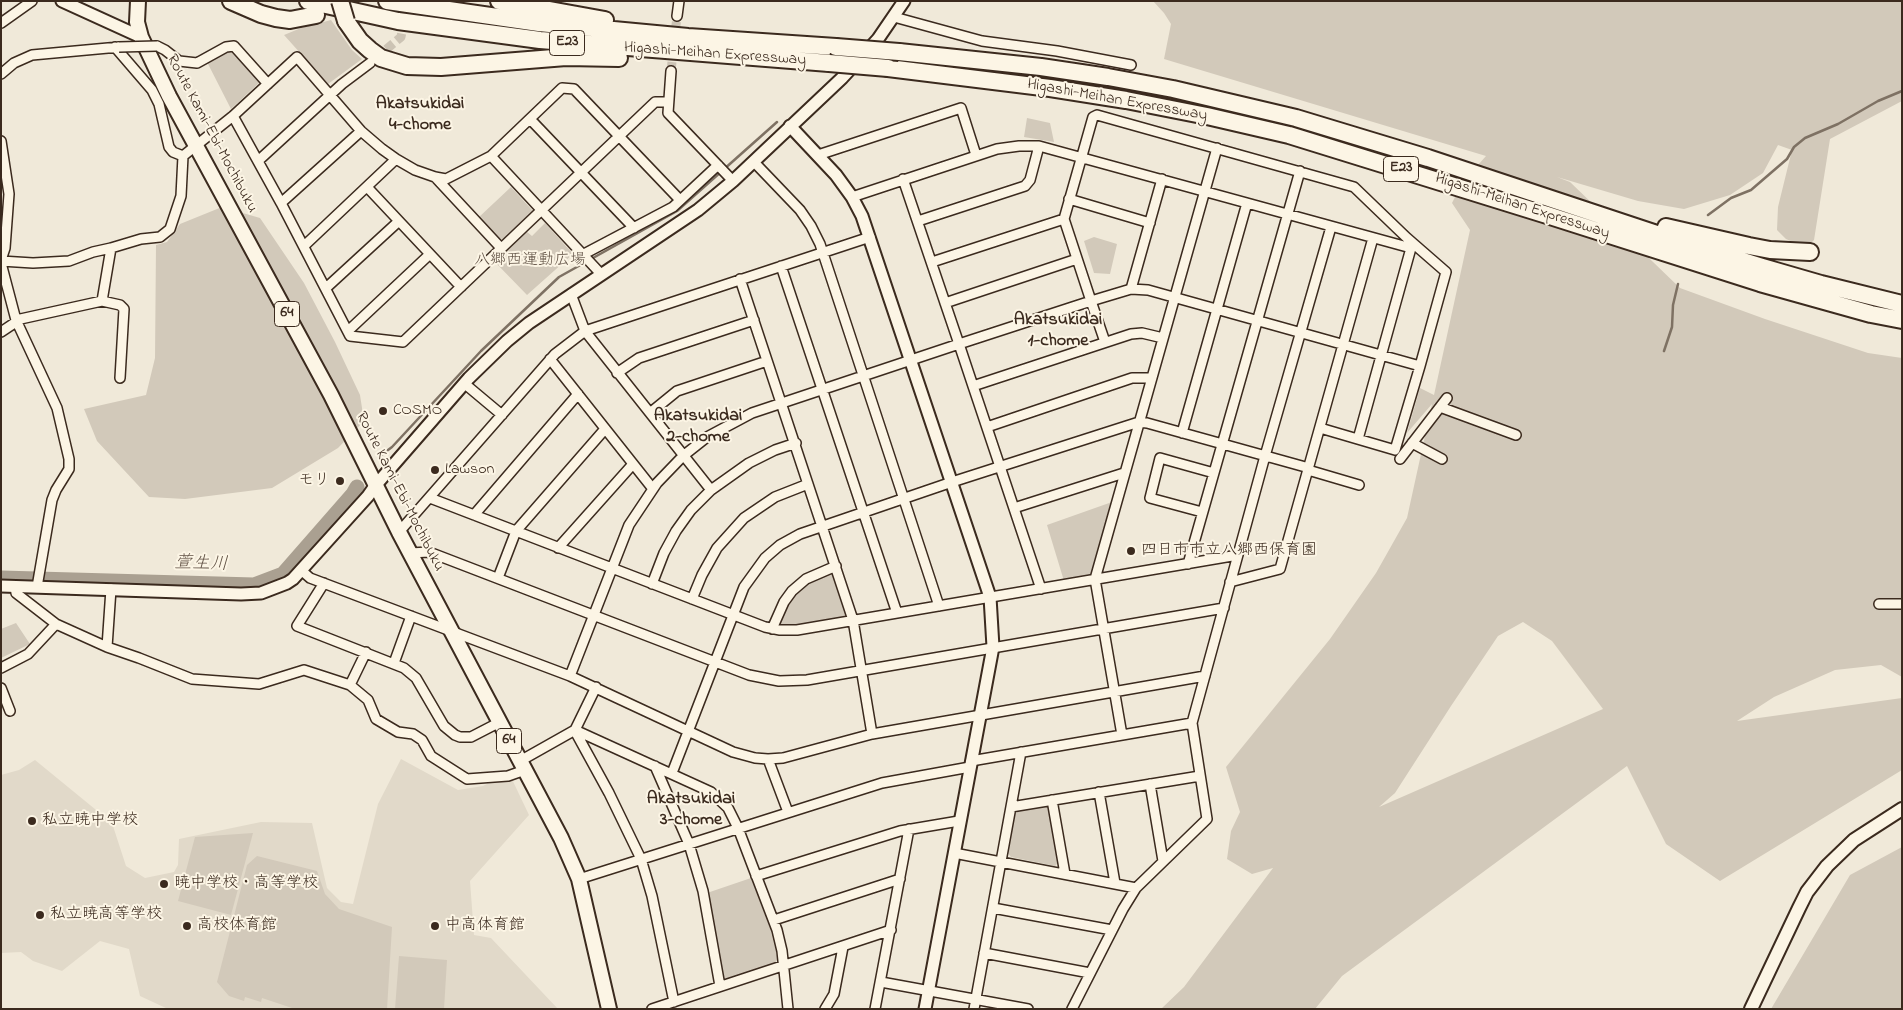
<!DOCTYPE html>
<html>
<head>
<meta charset="utf-8">
<style>
	body { margin:0 }
	#map { position:relative; width:1903px; height:1010px; overflow:hidden; background:#f0e9d9; font-family:"Indie Flower",sans-serif }
	canvas { display:block }
	.frame { position:absolute; inset:0; border:2px solid #3b2a1e; pointer-events:none }
</style>
</head>
<body>
<div id="map">
<canvas width="1903" height="1010"></canvas>
<div class="frame"></div>
</div>
<script>
const context = document.querySelector('canvas').getContext('2d');
context.lineJoin = 'round';
function fill(path, color) {
  context.fillStyle = color;
  context.fill(path, 'evenodd');
}
function poly(rows) {
  const path = new Path2D();
  for (const r of rows) {
    path.moveTo(r[0], r[1]);
    for (let i = 2; i < r.length; i += 2) path.lineTo(r[i], r[i + 1]);
  }
  return path;
}
function trace(path, color, width, dash) {
  context.strokeStyle = color;
  context.lineWidth = width;
  context.lineCap = dash ? 'butt' : 'round';
  context.setLineDash(dash || []);
  context.stroke(path);
}
function drawText(font, color, halo, rows, align = 'center') {
  context.font = font + ' "Indie Flower","Klee One",sans-serif';
  context.lineWidth = 4;
  context.setLineDash([]);
  context.textBaseline = 'middle';
  context.strokeStyle = halo;
  context.fillStyle = color;
  for (const [text, x, y, turn = 0] of rows) {
    context.save();
    context.translate(x, y);
    context.rotate((+turn || 0) * Math.PI / 180);
    context.textAlign = isNaN(turn) ? turn : align;
    if (halo) context.strokeText(text, 0, 0);
    context.fillText(text, 0, 0);
    context.restore();
  }
}
const built = poly([
	[401,759,458,790,483,786,509,773,529,815,470,881,474,935,491,938,558,1009,168,1009,140,996,129,949,100,941,62,971,33,961,21,952,1,953,1,775,19,770,35,760,112,823,126,866,145,878,174,872,178,865,179,839,261,822,312,823,327,888,341,902,353,904,378,804]
]);
const green = poly([
	[1153,1,1902,1,1902,101,1830,139,1814,240,1810,244,1804,247,1786,239,1777,230,1778,207,1792,150,1778,145,1763,173,1730,195,1684,209,1638,201,1557,177,1570,182,1680,288,1765,319,1868,353,1902,358,1902,677,1881,665,1835,670,1774,697,1737,721,1902,698,1902,770,1720,881,1666,844,1627,766,1342,976,1315,1009,1161,1009,1184,987,1273,868,1252,874,1227,859,1231,831,1240,812,1226,767,1330,639,1376,573,1407,518,1432,404,1407,433,1420,388,1434,395,1470,230,1452,203,1462,183,1486,156,1164,59,1171,24,1164,13],
	[1523,622,1552,641,1603,709,1379,807,1395,793,1451,706,1498,636],
	[331,20,352,50,362,59,328,84,284,35,301,28],
	[227,50,233,51,259,80,259,83,231,109,207,62],
	[1027,118,1050,123,1054,142,1024,137],
	[511,187,533,211,503,239,497,238,478,218],
	[222,207,260,218,304,283,335,342,360,395,364,421,338,448,272,488,185,499,149,497,97,441,84,409,146,395,155,358,156,245,167,242,180,224],
	[545,223,573,254,527,295,494,261,526,231,532,236],
	[1094,237,1117,244,1110,274,1094,273,1084,241],
	[1112,502,1092,573,1090,577,1064,581,1047,525],
	[830,572,834,574,847,613,845,617,800,625,782,625,778,621,790,599,804,584],
	[16,623,30,644,1,658,1,629],
	[1045,804,1051,809,1059,862,1055,866,1011,857,1007,852,1013,816,1021,808],
	[253,833,231,915,178,901,195,837],
	[1902,847,1902,1009,1771,1009,1850,875],
	[257,856,317,871,325,894,339,909,392,927,387,1009,295,1009,262,998,261,1002,245,997,244,1001,229,996,217,982,247,865],
	[751,878,770,928,778,959,773,965,729,980,723,977,707,893],
	[399,956,447,960,444,1009,395,1009]
]);
const stream = poly([
	[1708,215,1731,198,1751,190,1787,159,1794,147,1805,138,1838,124,1878,101,1902,91],
	[1664,351,1672,327,1673,305,1678,284],
	[380,456,392,447,481,351,559,277,677,211,777,122]
]);
const river = poly([
	[1,578,254,585,283,574,353,494,357,487]
]);
const minorTunnel = poly([
	[376,58,401,37,408,1],
	[671,71,677,16]
]);
const minor = poly([
	[677,16,679,1],
	[894,17,982,41,1057,51,1131,65],
	[1,23,32,1],
	[157,46,165,50,179,61,197,63,226,47,234,46,268,84],
	[115,47,152,90,159,104,169,147,173,152,183,156],
	[671,71,668,113,733,181],
	[1,74,14,63,32,55,119,47],
	[233,116,281,203,350,336,403,342,655,102,668,102],
	[530,119,634,228],
	[1,141,9,194,5,248,1,260],
	[818,155,961,108,976,155],
	[491,156,601,274],
	[258,161,342,84,370,63],
	[754,162,800,210,811,226,820,244,939,606],
	[435,177,501,248],
	[367,187,461,287],
	[852,197,997,149,1019,146,1039,146,1411,248],
	[1069,199,1150,223],
	[281,203,361,131],
	[918,221,1025,186,1030,180,1039,146],
	[304,246,396,159],
	[584,254,673,207,718,165],
	[1,261,33,263,69,261,93,252,111,248],
	[932,262,1064,219],
	[1,263,16,320,57,408,69,459,69,469,56,490,52,500,37,587],
	[781,266,897,613],
	[740,279,853,620,872,734],
	[326,288,399,221],
	[1131,289,1162,179],
	[571,294,585,331,711,490],
	[102,301,120,305,124,309,120,378],
	[945,303,1077,259],
	[16,320,102,301,111,248,141,239,160,237,170,229,181,196,183,156,233,116,297,57,361,131,382,149,396,159,415,170,435,177,446,179,491,156,562,88,574,89,680,200],
	[348,331,430,254],
	[1,332,16,322],
	[1105,342,1091,301,959,344,973,386,1131,334,1142,333,1163,338],
	[550,359,653,489],
	[617,373,639,358,754,320],
	[465,384,502,415],
	[973,386,1041,589],
	[1440,407,1516,435],
	[650,413,677,391,767,361],
	[987,427,1132,378,1152,378],
	[1320,428,1395,450,1420,366,1446,272,1407,238,1354,187,1097,115,1093,117,1064,219,1091,301,1131,289,1148,290,1420,366],
	[1182,433,1247,203],
	[1358,439,1411,248,1414,246],
	[1412,443,1442,459],
	[1400,459,1447,398],
	[1308,470,1359,485],
	[430,498,765,627,780,630,797,630,1238,555],
	[1014,508,1124,473],
	[1202,512,1150,498,1160,458,1214,473],
	[474,515,578,394],
	[399,532,555,354,585,331,870,237],
	[558,548,633,464],
	[410,553,429,552,749,675,779,681,807,680,1224,608],
	[1188,564,1300,171],
	[301,570,310,578,570,676,733,752,755,758,768,759,783,758,872,734,1205,676],
	[498,578,516,531,605,429],
	[1230,582,1280,569,1373,238],
	[324,583,297,626,404,668,416,678,444,726,455,735,460,737,471,737,500,722],
	[652,584,664,553,676,531,691,510,711,490,749,463,775,450,796,443],
	[15,586,16,593,56,624],
	[692,599,702,575,717,548,744,518,775,497,808,484],
	[1879,604,1902,604],
	[772,629,784,602,792,591,806,579,836,566],
	[107,647,111,589],
	[394,663,411,616],
	[1,668,28,654,56,624,107,647,139,658,192,679,259,684,304,670,350,685,368,700,376,719,398,732,413,734,422,740,431,756,467,779,508,776,525,770],
	[570,676,629,525,657,483,683,456,707,437,752,413,959,344,903,179],
	[350,685,366,652],
	[1,688,10,711],
	[575,730,711,792,728,808,738,828,777,930,782,951,788,1009],
	[575,731,609,793,641,859,652,896,674,1002],
	[1122,735,1095,579,1217,148],
	[768,759,788,812],
	[520,761,575,730,596,687],
	[971,761,1192,723],
	[655,766,689,844,703,891,720,986],
	[672,773,744,587,765,558,780,545,800,534,952,482,1139,422,1147,423,1309,468],
	[1150,784,1163,861],
	[1099,792,1115,883],
	[1052,800,1065,874],
	[1011,807,1200,776],
	[954,853,1136,888],
	[756,876,900,831,959,821],
	[579,879,882,783,970,767],
	[993,908,1112,930],
	[774,920,900,879],
	[984,953,1090,973],
	[881,982,1028,1009],
	[652,1009,891,930],
	[825,1009,834,994,843,947],
	[875,1009,909,829],
	[974,1009,1021,752],
	[1072,1009,1123,909,1136,888,1207,819,1192,723,1265,456,1331,227]
]);
const tertiary = poly([
	[62,1,141,37],
	[790,126,836,175,852,197,862,216,990,597,993,647,925,1009],
	[1,586,241,594,261,593,287,583,293,579,368,496,375,486,469,378,507,341,529,323,698,210,733,181,842,78,878,39,904,1]
]);
const secondary = poly([
	[1751,1009,1799,908,1807,892,1827,866,1854,840,1902,809]
]);
const primary = poly([
	[138,1,137,22,141,37,169,96,331,395,399,532,561,838,579,879,609,1009]
]);
const motorway = poly([
	[231,1,261,14,276,18,290,20,316,15],
	[308,1,398,21,540,40,829,63],
	[387,1,539,23,688,37,836,47],
	[499,1,605,20],
	[346,21,360,41,370,50,381,58,407,66,441,67,566,57,619,58],
	[899,52,1041,67,1108,77,1173,89,1296,118,1428,158,1678,241,1762,267,1821,284,1902,304],
	[888,68,1050,88,1126,100,1207,116,1289,135,1547,215,1760,283,1871,314,1902,320],
	[1666,227,1749,246,1770,250,1810,252]
]);
const minorBridge = poly([
	[119,47,157,46]
]);
const motorwayBridge = poly([
	[340,1,346,21],
	[836,47,899,52],
	[829,63,888,68]
]);
const markers = [
	[383,411,5,"#3b2a1e"],
	[435,470,5,"#3b2a1e"],
	[340,481,5,"#3b2a1e"],
	[1131,551,5,"#3b2a1e"],
	[32,821,5,"#3b2a1e"],
	[164,884,5,"#3b2a1e"],
	[40,915,5,"#3b2a1e"],
	[187,926,5,"#3b2a1e"],
	[435,926,5,"#3b2a1e"]
];
const shields = [
	[567,43,35],
	[1401,169,35],
	[287,314,25],
	[509,741,25]
];
const shieldNames = [
	["E23",567,43],
	["E23",1401,169],
	["64",287,314],
	["64",509,741]
];
const streetNames = [
	["Higashi-Meihan Expressway",715,55,4],
	["Higashi-Meihan Expressway",1117,101,10],
	["Route Kami-Ebi-Mochibuku",211,134,62],
	["Higashi-Meihan Expressway",1522,207,18],
	["Route Kami-Ebi-Mochibuku",399,492,63]
];
const parkNames = [
	["八郷西運動広場",530,261]
];
const poiNames = [
	["COSMO",393,411],
	["Lawson",445,470],
	["モリ",330,481,"right"],
	["四日市市立八郷西保育園",1141,551],
	["私立暁中学校",42,821],
	["暁中学校・高等学校",174,884],
	["私立暁高等学校",50,915],
	["高校体育館",197,926],
	["中高体育館",445,926]
];
const neighbourhoodNames = [
	["Akatsukidai",420,105],
	["4-chome",420,126],
	["Akatsukidai",1058,321],
	["1-chome",1058,342],
	["Akatsukidai",698,417],
	["2-chome",698,438],
	["Akatsukidai",691,800],
	["3-chome",691,821]
];
const waterNames = [
	["萱生川",201,565,2]
];
fill(built, '#e1d9c9');
fill(green, '#d2c9ba');
trace(stream, '#7e7163', 2.5);
trace(river, '#aaa091', 15);
trace(minorTunnel, '#ccc3b4', 9, [9, 4.5]);
trace(minor, '#3b2a1e', 12);
trace(tertiary, '#3b2a1e', 15);
trace(secondary, '#3b2a1e', 16);
trace(primary, '#3b2a1e', 18);
trace(motorway, '#3b2a1e', 20);
trace(minor, '#fcf5e5', 9);
trace(tertiary, '#fcf5e5', 11);
trace(secondary, '#fcf5e5', 12);
trace(primary, '#fcf5e5', 14);
trace(motorway, '#fcf5e5', 16);
trace(minorBridge, '#3b2a1e', 12, []);
trace(motorwayBridge, '#3b2a1e', 20, []);
trace(minorBridge, '#fcf5e5', 9);
trace(motorwayBridge, '#fcf5e5', 16);
for (const [x, y, r, color] of markers) {
  const dot = new Path2D();
  dot.arc(x, y, r, 0, 2 * Math.PI);
  context.fillStyle = color;
  context.fill(dot);
  trace(dot, '#fcf5e5', 2);
}
for (const [x, y, w] of shields) {
  const box = new Path2D();
  box.roundRect(x - w / 2, y - 12.5, w, 25, 4);
  context.fillStyle = '#fcf5e5';
  context.fill(box);
  trace(box, '#3b2a1e', 1);
}
drawText('bold 15px', '#3b2a1e', null, shieldNames);
drawText('16px', '#3b2a1e', '#fcf5e5', streetNames);
drawText('16px', '#615245', '#fcf5e5', parkNames);
drawText('16px', '#3b2a1e', '#fcf5e5', poiNames, 'left');
drawText('bold 18px', '#3b2a1e', '#fcf5e5', neighbourhoodNames);
drawText('italic 18px', '#625346', '#fcf5e5', waterNames);
</script>
</body>
</html>
